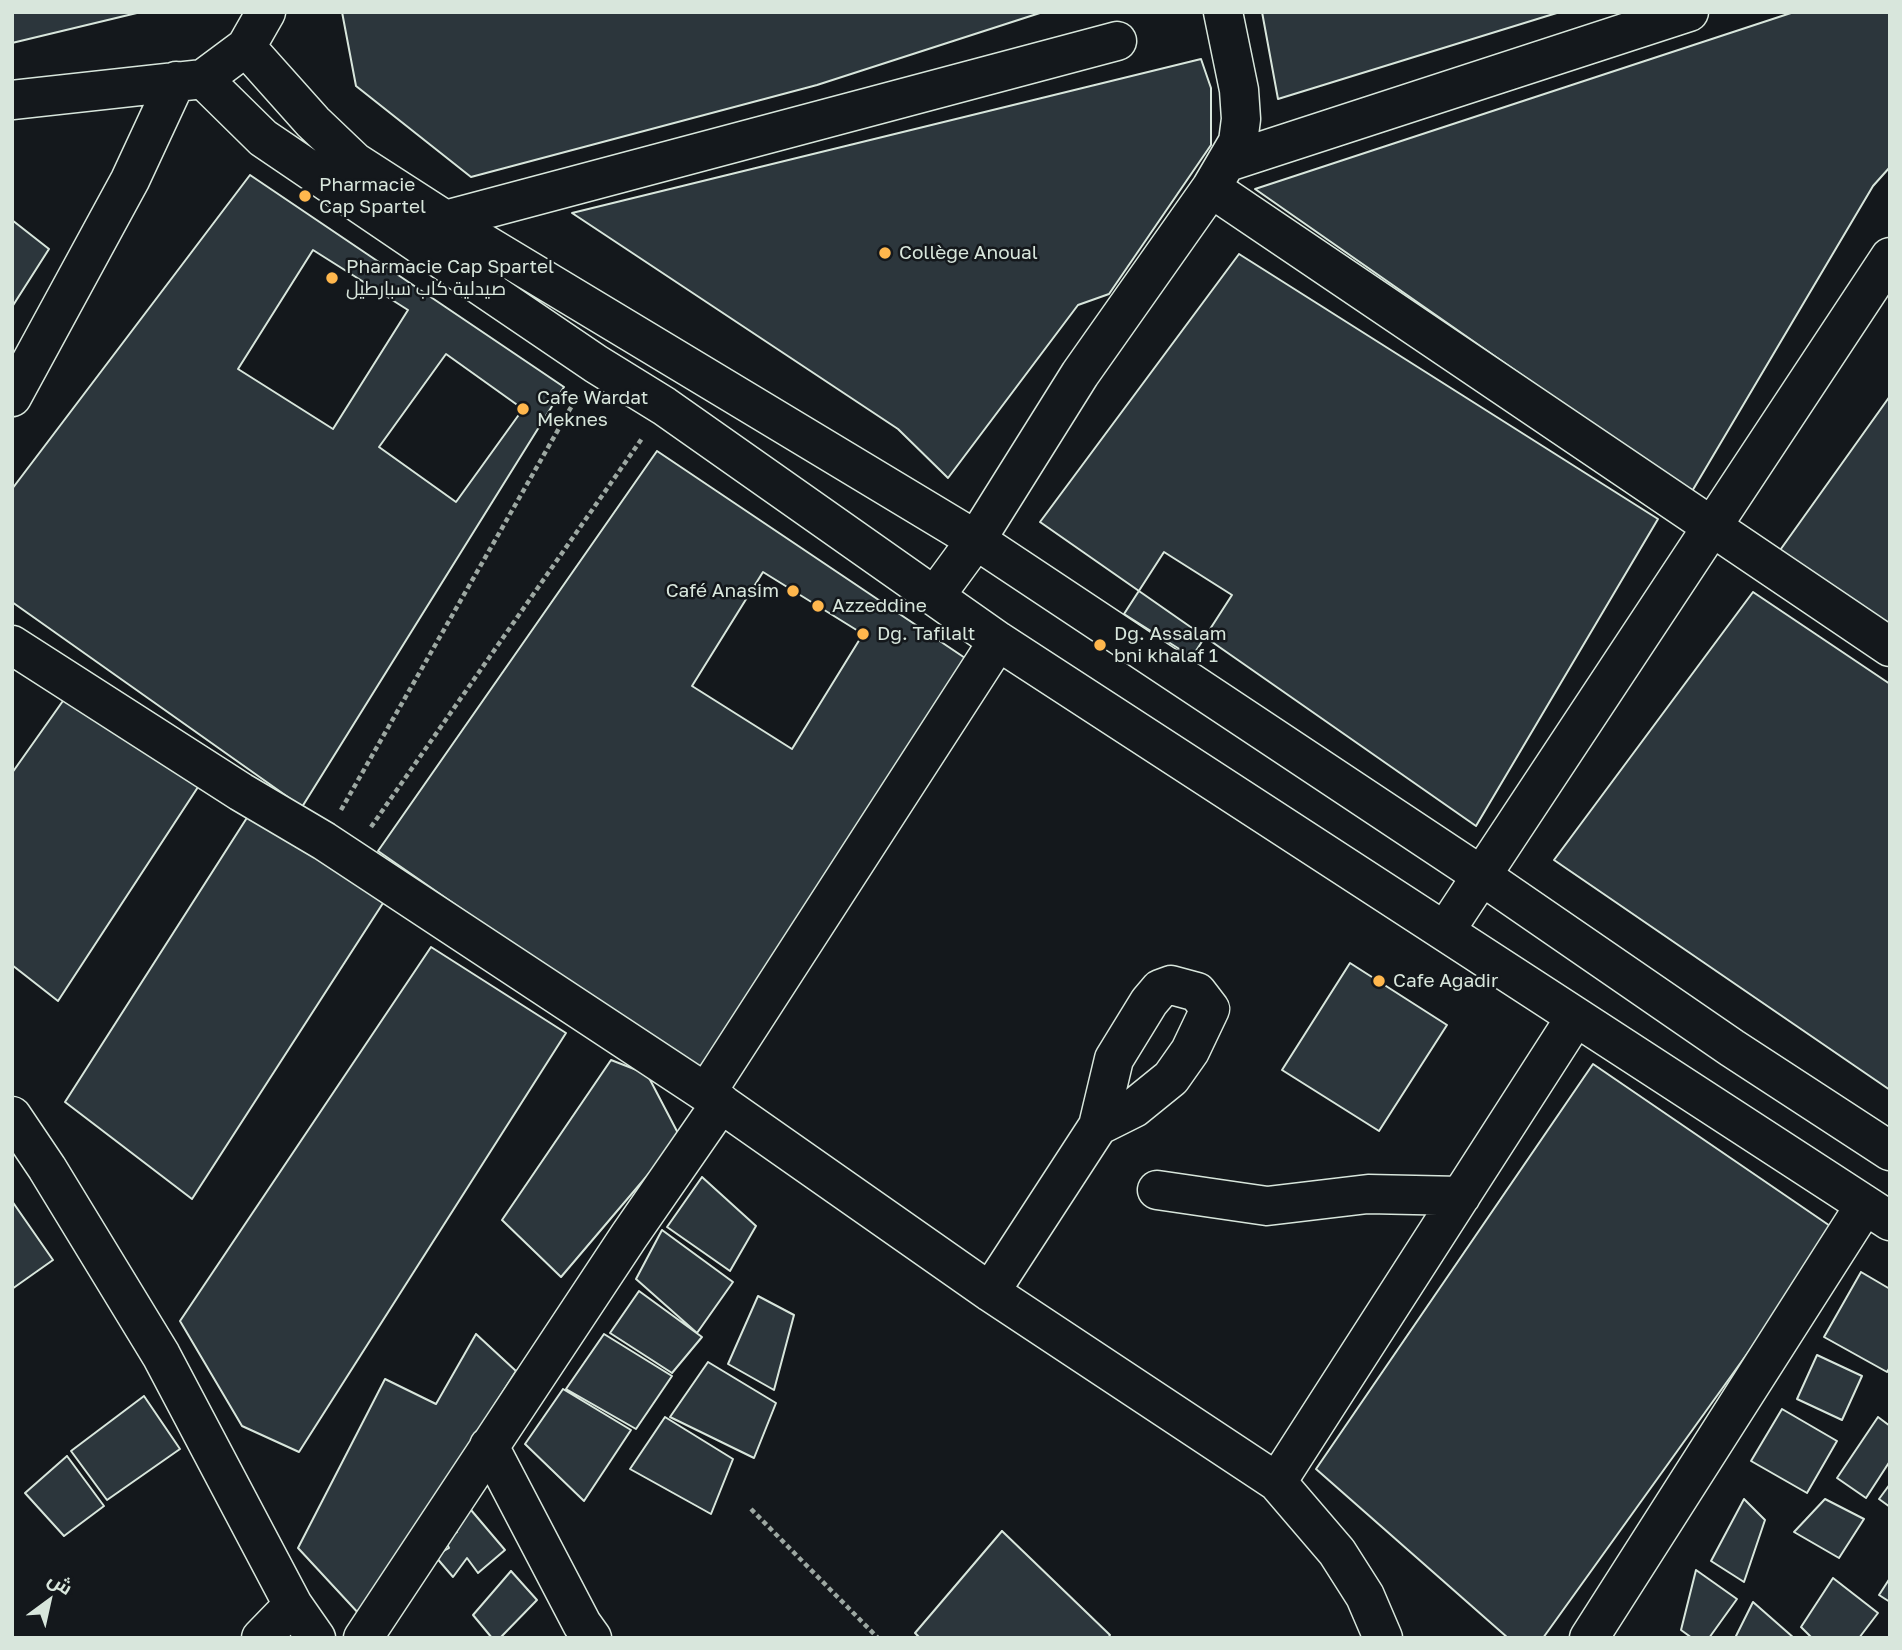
<!DOCTYPE html>
<html>
<head>
<meta charset="utf-8">
<style>
	body { margin:0 }
	#map { position:relative; width:1902px; height:1650px; overflow:hidden; background:#14181c; font-family:"Golos Text",Cairo,sans-serif }
	canvas { display:block }
	.frame { position:absolute; inset:0; border:14px solid #d8e6dc; pointer-events:none }
	.north { position:absolute; left:14px; top:1566px; width:70px; height:70px; -webkit-text-stroke:5px #14181c; paint-order:stroke; rotate:33deg; font-size:19px; font-weight:700; line-height:28px; text-align:center; color:#d8e6dc }
	.north::after { content:''; display:block; margin:auto; width:24px; height:32px; background:#d8e6dc; clip-path:polygon(50% 0,100% 100%,50% 72%,0 100%) }
</style>
</head>
<body>
<div id="map">
<canvas width="1902" height="1650"></canvas>
<div class="frame"></div>
<div class="north">ش</div>
</div>
<script>
const context = document.querySelector('canvas').getContext('2d');
context.lineJoin = 'round';
function fill(path, color) {
  context.fillStyle = color;
  context.fill(path, 'evenodd');
}
function poly(rows) {
  const path = new Path2D();
  for (const r of rows) {
    path.moveTo(r[0], r[1]);
    for (let i = 2; i < r.length; i += 2) path.lineTo(r[i], r[i + 1]);
  }
  return path;
}
function trace(path, color, width, dash) {
  context.strokeStyle = color;
  context.lineWidth = width;
  context.lineCap = dash ? 'butt' : 'round';
  context.setLineDash(dash || []);
  context.stroke(path);
}
function drawText(font, color, halo, rows, align = 'center') {
  context.font = font + ' "Golos Text",Cairo,sans-serif';
  context.lineWidth = 5;
  context.setLineDash([]);
  context.textBaseline = 'middle';
  context.strokeStyle = halo;
  context.fillStyle = color;
  for (const [text, x, y, turn = 0] of rows) {
    context.save();
    context.translate(x, y);
    context.rotate((+turn || 0) * Math.PI / 180);
    context.textAlign = isNaN(turn) ? turn : align;
    if (halo) context.strokeText(text, 0, 0);
    context.fillText(text, 0, 0);
    context.restore();
  }
}
const building = poly([
	[12,12,141,12,12,43,12,12],
	[342,12,1043,12,817,85,471,177,356,86,342,12],
	[1262,12,1560,12,1278,99,1262,12],
	[1794,12,1890,12,1890,167,1873,186,1691,493,1255,189,1794,12],
	[1201,59,1211,88,1211,145,1109,294,1078,305,948,478,898,429,572,213,1201,59],
	[250,175,564,387,302,807,12,602,12,489,250,175],
	[12,220,49,249,12,307,12,220],
	[313,250,408,310,333,429,238,369,313,250],
	[1239,254,1658,519,1476,826,1040,522,1239,254],
	[446,354,523,409,456,502,379,447,446,354],
	[1890,396,1890,633,1773,560,1890,396],
	[657,451,971,662,698,1073,378,851,657,451],
	[1164,552,1232,595,1192,657,1124,614,1164,552],
	[763,572,863,634,792,749,692,686,763,572],
	[1753,592,1890,684,1890,1090,1554,860,1753,592],
	[65,698,200,784,58,1001,12,965,12,773,65,698],
	[250,813,385,900,192,1199,65,1102,250,813],
	[431,947,566,1033,299,1452,242,1426,180,1321,431,947],
	[1350,963,1447,1025,1379,1131,1282,1070,1350,963],
	[611,1060,647,1074,680,1137,561,1277,502,1220,611,1060],
	[1593,1064,1836,1230,1543,1638,1508,1638,1316,1469,1593,1064],
	[702,1177,756,1226,730,1271,667,1227,702,1177],
	[12,1201,53,1260,12,1289,12,1201],
	[662,1230,733,1282,697,1333,636,1279,662,1230],
	[1861,1272,1890,1289,1890,1367,1887,1372,1824,1337,1861,1272],
	[639,1291,702,1337,672,1373,610,1333,639,1291],
	[758,1296,794,1315,774,1390,728,1364,758,1296],
	[476,1334,516,1371,361,1616,298,1548,385,1379,436,1404,476,1334],
	[604,1334,672,1376,636,1429,566,1389,604,1334],
	[1817,1355,1862,1376,1842,1420,1797,1399,1817,1355],
	[708,1362,776,1403,754,1458,670,1417,708,1362],
	[563,1389,631,1430,584,1501,525,1444,563,1389],
	[144,1396,180,1449,107,1500,71,1451,144,1396],
	[1782,1409,1837,1441,1807,1493,1751,1461,1782,1409],
	[665,1417,733,1459,711,1514,630,1469,665,1417],
	[1878,1417,1890,1426,1890,1461,1866,1498,1837,1478,1878,1417],
	[67,1456,104,1506,64,1536,25,1493,67,1456],
	[1890,1484,1890,1507,1879,1499,1890,1484],
	[1744,1499,1765,1520,1744,1582,1711,1561,1744,1499],
	[1825,1499,1864,1519,1839,1558,1794,1532,1825,1499],
	[471,1510,505,1550,478,1573,467,1558,453,1577,435,1556,449,1548,445,1540,457,1532,452,1527,471,1510],
	[1002,1531,1110,1635,1108,1638,920,1638,915,1633,1002,1531],
	[1696,1570,1737,1599,1709,1638,1692,1638,1681,1630,1696,1570],
	[511,1571,537,1600,500,1638,492,1638,473,1615,511,1571],
	[1833,1578,1878,1613,1859,1638,1812,1638,1801,1627,1833,1578],
	[1890,1578,1890,1602,1879,1595,1890,1578],
	[1753,1602,1794,1638,1735,1638,1753,1602]
]);
const path = poly([
	[341,810,578,395],
	[371,827,643,437],
	[751,1509,878,1638]
]);
const minor = poly([
	[246,47,313,122,355,162,445,220,976,540,1482,876,1732,1048,1890,1151],
	[203,79,263,138,596,364,664,406,998,641,1890,1221],
	[12,100,203,79,246,47,266,12],
	[1228,162,1689,12],
	[1211,188,1890,647],
	[445,220,1117,41],
	[12,397,130,180,176,81],
	[935,596,976,540,1080,374,1211,188,1238,142,1241,119,1239,90,1223,12],
	[12,645,241,792,324,841,706,1093,990,1292,1277,1482,1337,1552,1365,1596,1383,1638],
	[1445,931,1890,257],
	[706,1093,998,641],
	[12,1116,47,1168,161,1355,293,1605,316,1638],
	[1157,1190,1267,1206,1368,1194,1461,1196],
	[990,1292,1098,1126,1114,1059,1149,1002,1160,989,1171,985,1197,992,1210,1009,1190,1051,1171,1078,1134,1108,1098,1126],
	[489,1446,582,1624,592,1638],
	[1277,1482,1575,1018],
	[261,1638,293,1605],
	[363,1638,629,1236,721,1103],
	[1589,1638,1865,1205]
]);
const markers = [
	[305,196,7,"#ffb74d"],
	[885,253,7,"#ffb74d"],
	[332,278,7,"#ffb74d"],
	[523,409,7,"#ffb74d"],
	[793,591,7,"#ffb74d"],
	[818,606,7,"#ffb74d"],
	[863,634,7,"#ffb74d"],
	[1100,645,7,"#ffb74d"],
	[1379,981,7,"#ffb74d"]
];
const poiNames = [
	["Pharmacie",319,185],
	["Cap Spartel",319,207],
	["Collège Anoual",899,253],
	["Pharmacie Cap Spartel",346,267],
	["صيدلية كاب سبارطيل",346,289],
	["Cafe Wardat",537,398],
	["Meknes",537,420],
	["Café Anasim",779,591,"right"],
	["Azzeddine",832,606],
	["Dg. Tafilalt",877,634],
	["Dg. Assalam",1114,634],
	["bni khalaf 1",1114,656],
	["Cafe Agadir",1393,981]
];
fill(building, '#2c363c');
trace(building, '#d8e6dc', 2);
trace(minor, '#d8e6dc', 41);
trace(path, '#9da8a2', 4.5, [5, 3.5]);
trace(minor, '#14181c', 38);
for (const [x, y, r, color] of markers) {
  const dot = new Path2D();
  dot.arc(x, y, r, 0, 2 * Math.PI);
  context.fillStyle = color;
  context.fill(dot);
  trace(dot, '#14181c', 2.5);
}
drawText('19px', '#d8e6dc', '#14181c', poiNames, 'left');
</script>
</body>
</html>
